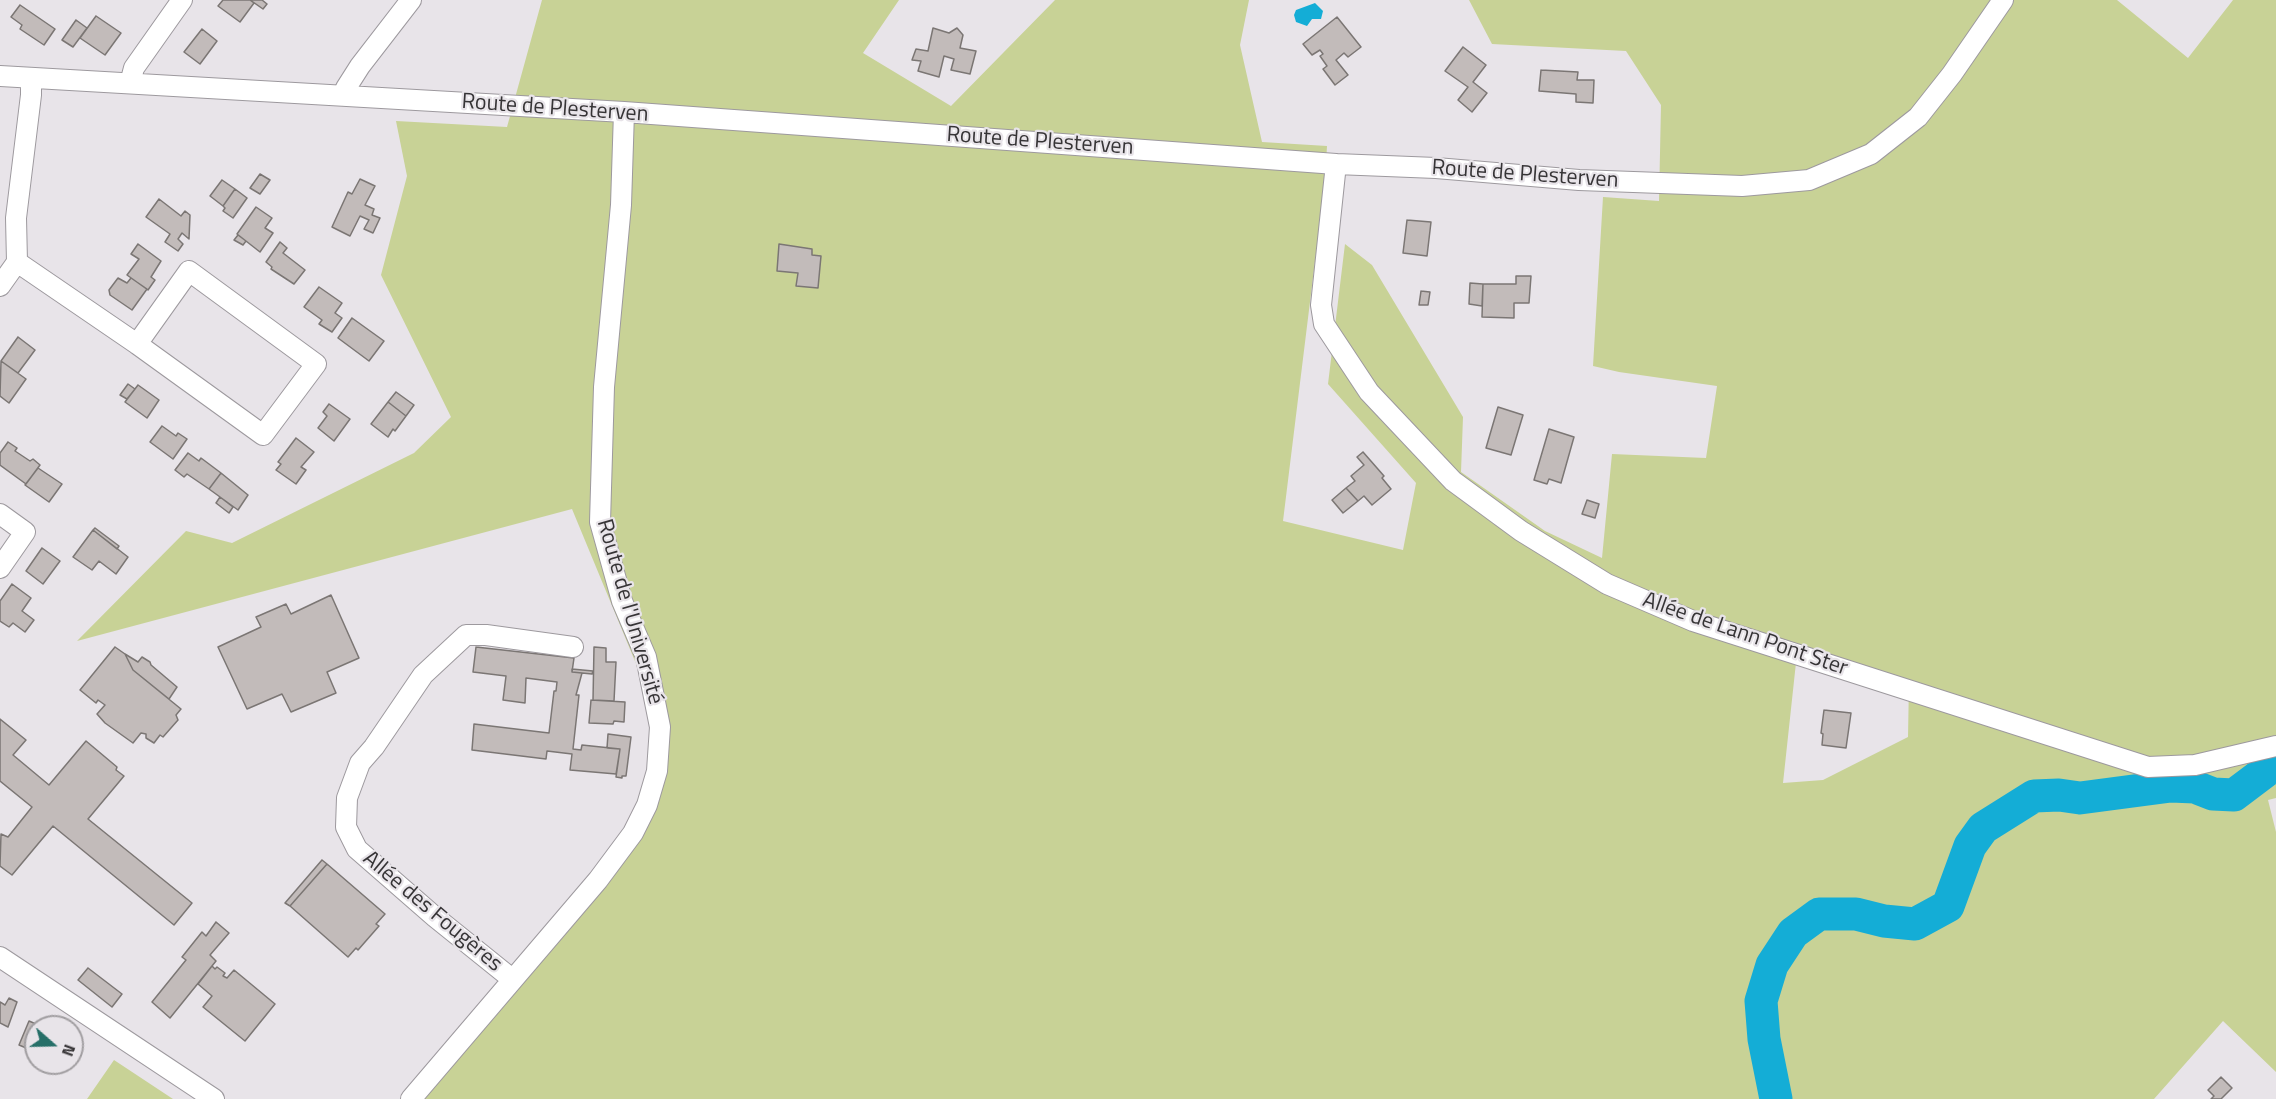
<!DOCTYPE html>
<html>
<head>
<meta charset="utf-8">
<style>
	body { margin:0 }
	#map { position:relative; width:2276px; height:1099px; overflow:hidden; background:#e8e4e9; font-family:"Titillium Web",sans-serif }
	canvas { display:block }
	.north { position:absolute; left:24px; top:1015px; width:60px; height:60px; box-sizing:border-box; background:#e8e4e9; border:2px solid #a19ea1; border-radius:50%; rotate:110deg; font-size:16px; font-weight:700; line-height:24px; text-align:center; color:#363436 }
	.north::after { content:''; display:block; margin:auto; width:21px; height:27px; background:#266f68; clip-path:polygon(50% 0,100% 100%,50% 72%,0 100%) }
</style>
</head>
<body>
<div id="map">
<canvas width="2276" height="1099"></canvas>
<div class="north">N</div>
</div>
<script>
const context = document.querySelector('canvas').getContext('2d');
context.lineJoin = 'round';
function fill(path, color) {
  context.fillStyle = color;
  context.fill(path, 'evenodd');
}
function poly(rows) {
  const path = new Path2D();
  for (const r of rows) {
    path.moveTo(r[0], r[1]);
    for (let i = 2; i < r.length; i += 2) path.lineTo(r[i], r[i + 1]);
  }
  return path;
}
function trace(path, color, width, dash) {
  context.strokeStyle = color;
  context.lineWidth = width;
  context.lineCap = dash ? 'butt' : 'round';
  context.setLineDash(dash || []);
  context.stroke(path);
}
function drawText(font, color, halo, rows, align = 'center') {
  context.font = font + ' "Titillium Web",sans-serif';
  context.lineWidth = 4.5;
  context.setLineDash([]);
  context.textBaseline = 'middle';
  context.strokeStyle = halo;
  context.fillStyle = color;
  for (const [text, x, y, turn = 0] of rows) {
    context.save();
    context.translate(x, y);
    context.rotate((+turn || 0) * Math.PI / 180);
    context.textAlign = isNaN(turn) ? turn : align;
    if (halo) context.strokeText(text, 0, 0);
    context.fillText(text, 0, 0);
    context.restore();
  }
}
const green = poly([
	[542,0,899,0,863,53,951,106,1055,0,1249,0,1240,45,1262,142,1327,146,1325,180,1283,521,1403,550,1416,483,1328,384,1345,244,1372,265,1463,417,1461,472,1545,531,1602,558,1612,454,1706,458,1717,386,1619,372,1593,366,1603,197,1659,201,1661,105,1626,51,1492,44,1469,0,2117,0,2188,58,2233,0,2276,0,2276,798,2268,800,2276,832,2276,1072,2223,1021,2154,1099,403,1099,620,842,649,773,651,728,644,683,572,509,77,641,186,531,232,543,414,453,451,417,381,275,407,176,396,121,507,127],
	[1798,644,1909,682,1908,737,1823,780,1783,783],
	[114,1060,173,1099,87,1099]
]);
const water = poly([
	[1315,3,1323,11,1321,19,1312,19,1307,26,1296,22,1294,15,1296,10]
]);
const river = poly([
	[1776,1099,1764,1039,1761,1001,1772,965,1793,933,1819,914,1856,914,1884,921,1915,924,1948,906,1970,846,1983,828,2034,796,2059,795,2080,798,2171,786,2195,787,2213,794,2234,795,2270,768,2276,766]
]);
const building = poly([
	[223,0,250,0,254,3,240,22,218,6,223,0],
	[250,0,262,0,267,4,263,9,250,0],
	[20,5,55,29,44,45,20,29,22,25,11,17,20,5],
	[96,16,121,33,105,55,80,38,96,16],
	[1337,17,1361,47,1348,57,1344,53,1336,60,1348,75,1335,85,1323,69,1327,66,1320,56,1323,54,1320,50,1312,55,1303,44,1337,17],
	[76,20,87,28,73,47,62,40,76,20],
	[933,28,949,33,957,28,963,35,960,48,976,51,970,74,951,70,954,59,944,56,939,77,918,71,921,61,912,60,916,49,928,51,933,28],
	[202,29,217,41,200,64,184,52,202,29],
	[1463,47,1486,65,1473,82,1487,93,1472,112,1458,100,1468,87,1445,71,1463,47],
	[1541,70,1578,72,1577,80,1594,80,1593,103,1576,102,1576,94,1539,91,1541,70],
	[260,174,270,180,260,194,250,188,260,174],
	[360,179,375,186,365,205,374,209,372,215,380,218,373,233,364,229,369,220,360,216,350,236,332,227,348,192,352,194,360,179],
	[222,180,235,189,223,206,210,196,222,180],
	[235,189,247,198,233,218,223,211,225,208,223,206,235,189],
	[159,199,181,216,185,211,190,215,189,239,182,233,178,239,183,244,178,251,165,242,170,234,146,217,159,199],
	[256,207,272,218,265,228,273,233,260,252,237,234,256,207],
	[1407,220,1431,222,1427,256,1403,253,1407,220],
	[238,235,246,241,243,245,234,240,238,235],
	[280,242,287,248,283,253,305,270,294,284,271,269,272,267,266,262,280,242],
	[138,244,161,261,151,277,155,280,148,290,127,275,139,259,131,254,138,244],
	[779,244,812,249,812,255,821,256,818,288,796,286,798,273,777,271,779,244],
	[1516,276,1531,276,1529,303,1514,303,1514,318,1482,317,1483,284,1516,284,1516,276],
	[118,278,127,283,131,278,147,289,132,310,110,295,109,290,118,278],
	[1470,283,1483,284,1482,306,1469,304,1470,283],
	[319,287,342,303,335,313,342,318,332,332,319,324,322,320,304,307,319,287],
	[1421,291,1430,292,1428,305,1419,305,1421,291],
	[352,318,384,341,369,361,338,338,352,318],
	[18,337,35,350,18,373,1,361,18,337],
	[1,361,26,379,9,403,0,396,1,361],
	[128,384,135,389,127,399,120,395,128,384],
	[138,385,159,400,147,418,125,402,138,385],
	[396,392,414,405,406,416,388,402,396,392],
	[388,402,406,416,395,431,393,429,388,437,371,424,388,402],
	[329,404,350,419,334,441,318,428,327,416,323,412,329,404],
	[1498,407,1523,415,1511,455,1486,448,1498,407],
	[162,426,176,436,178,433,187,439,173,459,150,442,162,426],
	[1549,429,1574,437,1561,483,1549,479,1547,484,1534,480,1549,429],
	[296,438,314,452,301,467,306,470,296,484,276,470,281,464,278,462,296,438],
	[8,442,17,448,15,451,30,461,33,459,40,465,26,484,0,465,0,453,8,442],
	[1363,452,1384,476,1382,478,1391,489,1372,505,1364,496,1358,501,1346,488,1355,481,1351,476,1364,465,1357,457,1363,452],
	[188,453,199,461,201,458,221,473,209,489,187,474,184,477,175,470,188,453],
	[38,468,62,484,49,502,25,485,38,468],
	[221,473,248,495,238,510,209,489,221,473],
	[1346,488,1358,501,1343,513,1332,500,1346,488],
	[220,497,233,507,229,513,216,503,220,497],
	[1587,500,1599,504,1595,518,1582,514,1587,500],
	[95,528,119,546,117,549,93,530,95,528],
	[93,530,128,557,116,574,99,561,92,570,73,557,93,530],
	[42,548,60,561,43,584,26,571,42,548],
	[12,584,31,598,22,611,34,620,25,632,13,623,9,627,0,621,0,601,12,584],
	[331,595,359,658,327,672,336,693,291,712,282,694,247,709,218,647,261,627,256,617,286,604,291,614,331,595],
	[115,647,125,654,133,670,181,709,176,715,178,720,163,737,160,735,154,743,146,738,146,734,141,733,133,743,105,723,97,714,105,705,98,700,96,703,80,690,115,647],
	[476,647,574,658,572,672,582,673,576,695,579,695,573,749,581,750,582,745,620,749,616,774,570,770,572,754,547,751,546,759,472,750,474,724,549,733,554,691,556,691,557,682,526,678,525,703,503,700,506,676,473,672,476,647],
	[594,647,606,648,606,662,616,662,614,701,593,700,594,647],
	[125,654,138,662,142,657,150,662,151,665,177,687,169,699,133,670,125,654],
	[572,669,593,671,592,674,572,672,572,669],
	[591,700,625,702,624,722,614,721,613,724,589,723,591,700],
	[1824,710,1851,713,1846,748,1822,745,1823,734,1821,733,1824,710],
	[0,719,26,740,13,755,49,785,86,741,117,767,116,770,124,776,88,819,192,903,174,925,53,826,12,875,0,866,1,834,8,837,32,807,0,781,0,719],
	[608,734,631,737,626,776,622,776,622,778,616,777,620,749,607,748,608,734],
	[322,860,327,864,290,906,285,903,322,860],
	[327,864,385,914,376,924,379,926,358,950,356,948,348,957,290,906,327,864],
	[216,922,229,933,210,955,216,961,170,1018,152,1002,186,960,182,957,202,932,206,936,216,922],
	[212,966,215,969,217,967,225,973,223,976,227,978,234,970,275,1004,245,1041,203,1007,212,996,198,984,212,966],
	[88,968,122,994,112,1007,78,980,88,968],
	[9,998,17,1002,8,1027,0,1023,0,1002,5,1005,9,998],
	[29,1021,43,1027,36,1027,36,1052,19,1045,29,1021],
	[2221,1077,2232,1088,2221,1099,2211,1099,2214,1096,2208,1090,2221,1077]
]);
const street = poly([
	[0,76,624,112,1336,164,1436,168,1579,180,1742,186,1809,180,1871,154,1918,117,1952,74,2003,0],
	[130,83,134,68,182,0],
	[345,96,346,88,360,66,411,0],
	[1336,164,1321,305,1324,324,1369,392,1453,481,1521,531,1607,584,1693,621,2148,767,2195,765,2276,746],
	[17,262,137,344,263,435,316,364,189,271,137,344],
	[0,286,17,262,16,218,31,95,31,78],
	[0,514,25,532,0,568],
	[0,957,214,1099],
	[512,979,435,917,357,849,346,827,347,798,360,763,374,747,423,675,466,635,486,635,573,647],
	[411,1099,598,880,633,833,647,805,657,771,660,727,646,657,622,601,600,522,604,387,621,205,624,112]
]);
const streetNames = [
	["Route de Plesterven",555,109,4],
	["Route de Plesterven",1040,142,4],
	["Route de Plesterven",1525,175,4],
	["Route de l'Université",629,612,74],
	["Allée de Lann Pont Ster",1745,635,19],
	["Allée des Fougères",432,912,40]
];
fill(green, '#c8d296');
fill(water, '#14add6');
trace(river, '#14add6', 33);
fill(building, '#c2bbba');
trace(building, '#7b7674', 1.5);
trace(street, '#9d999e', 22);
trace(street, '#fff', 20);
drawText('22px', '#363436', '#e8e4e9', streetNames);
</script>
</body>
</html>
